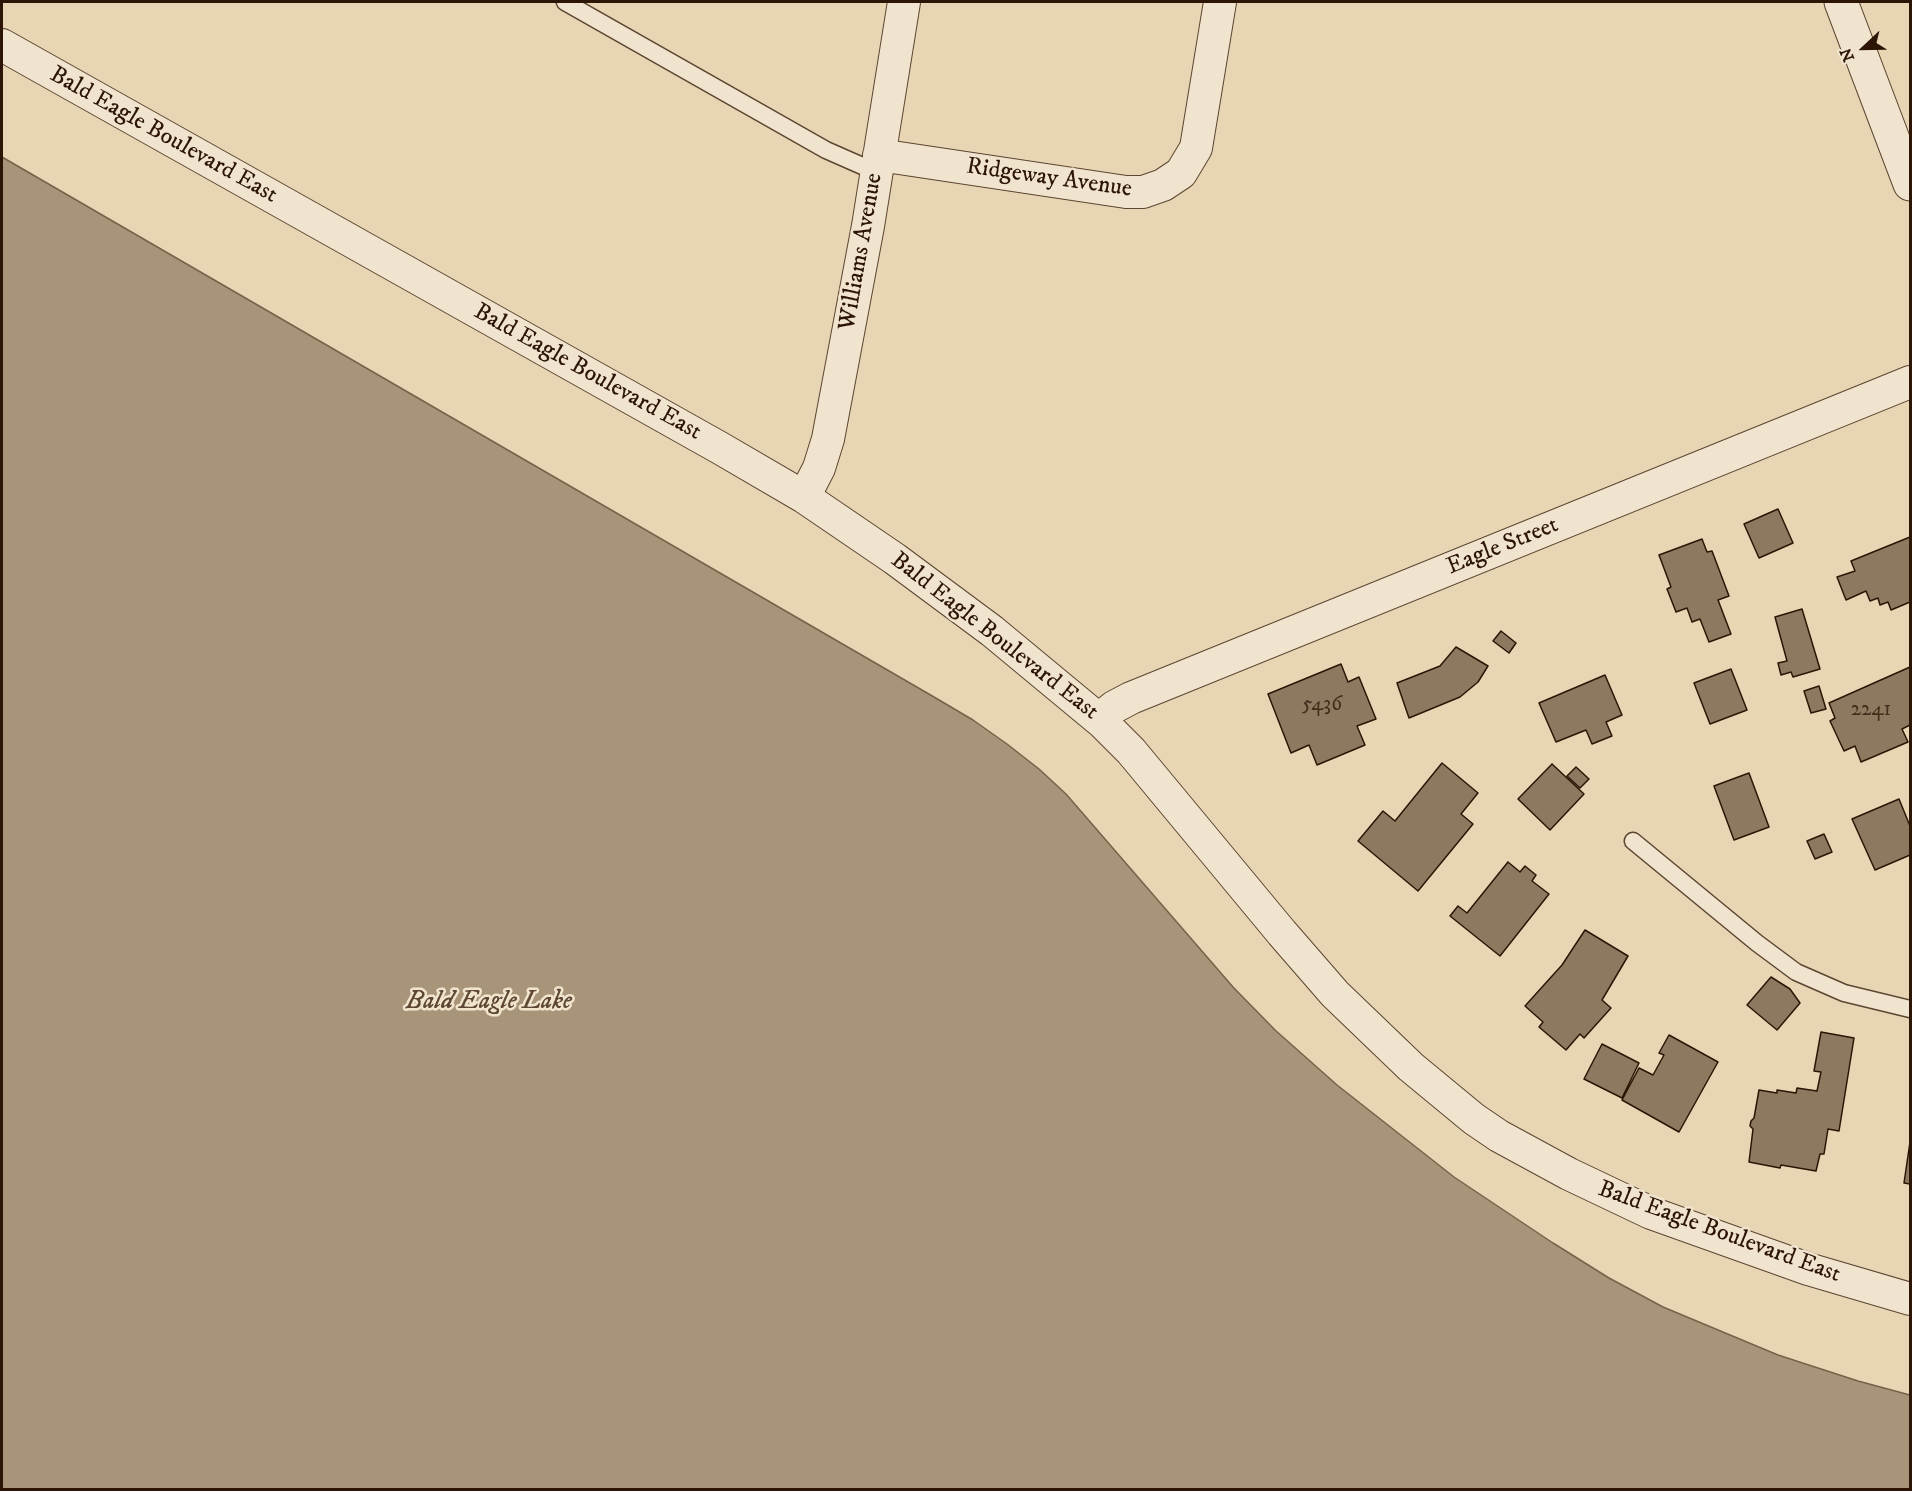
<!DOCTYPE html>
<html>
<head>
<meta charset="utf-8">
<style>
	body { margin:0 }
	#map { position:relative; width:1912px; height:1491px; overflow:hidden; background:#e8d5b3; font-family:"IM FELL DW Pica",serif }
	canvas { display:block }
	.frame { position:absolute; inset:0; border:3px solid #2d1506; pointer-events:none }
	.north { position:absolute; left:1834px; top:18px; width:60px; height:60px; -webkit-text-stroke:4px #f0e4ce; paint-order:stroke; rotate:248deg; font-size:16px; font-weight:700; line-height:24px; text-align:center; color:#2d1506 }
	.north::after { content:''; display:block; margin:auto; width:21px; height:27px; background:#2d1506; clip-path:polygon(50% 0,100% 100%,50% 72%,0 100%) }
</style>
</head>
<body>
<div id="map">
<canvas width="1912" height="1491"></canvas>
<div class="frame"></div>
<div class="north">N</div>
</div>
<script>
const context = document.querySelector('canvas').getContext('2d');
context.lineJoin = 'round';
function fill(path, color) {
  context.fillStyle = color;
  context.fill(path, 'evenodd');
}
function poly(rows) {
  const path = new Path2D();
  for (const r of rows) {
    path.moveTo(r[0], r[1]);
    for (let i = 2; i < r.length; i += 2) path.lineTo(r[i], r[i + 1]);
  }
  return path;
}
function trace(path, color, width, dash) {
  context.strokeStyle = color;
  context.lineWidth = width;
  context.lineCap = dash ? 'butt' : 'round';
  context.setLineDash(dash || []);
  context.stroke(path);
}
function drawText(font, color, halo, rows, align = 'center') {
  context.font = font + ' "IM FELL DW Pica",serif';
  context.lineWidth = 5;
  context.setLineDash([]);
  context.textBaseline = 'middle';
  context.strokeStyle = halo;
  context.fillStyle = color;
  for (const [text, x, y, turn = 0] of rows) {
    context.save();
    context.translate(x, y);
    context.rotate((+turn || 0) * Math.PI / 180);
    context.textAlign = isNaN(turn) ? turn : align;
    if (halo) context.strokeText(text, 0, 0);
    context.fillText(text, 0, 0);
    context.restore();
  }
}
const water = poly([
	[2,157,934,697,973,720,1007,744,1039,769,1066,794,1233,987,1275,1030,1337,1085,1454,1177,1553,1243,1609,1278,1663,1307,1778,1355,1858,1381,1910,1395,1910,1489,2,1489,2,157]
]);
const building = poly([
	[1778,509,1793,543,1759,558,1744,524,1778,509],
	[1910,537,1910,602,1891,610,1888,602,1880,605,1878,598,1870,601,1866,591,1846,600,1837,577,1855,571,1851,561,1910,537],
	[1702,539,1707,552,1712,551,1729,596,1718,600,1731,634,1709,642,1700,619,1692,622,1687,608,1676,612,1667,589,1671,587,1659,555,1702,539],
	[1802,609,1820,669,1793,677,1791,672,1781,675,1778,663,1787,661,1775,617,1802,609],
	[1501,631,1516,643,1509,653,1493,641,1501,631],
	[1456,647,1488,666,1478,682,1460,697,1409,718,1397,683,1440,666,1456,647],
	[1341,664,1348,682,1359,677,1376,719,1357,726,1365,745,1317,765,1309,745,1291,753,1268,694,1341,664],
	[1910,667,1910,725,1902,729,1908,742,1861,762,1855,746,1844,751,1830,721,1835,718,1829,703,1910,667],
	[1731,669,1747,710,1710,724,1694,683,1731,669],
	[1605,675,1622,715,1606,722,1612,736,1592,744,1586,730,1556,742,1539,703,1605,675],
	[1819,686,1826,709,1811,713,1804,691,1819,686],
	[1442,763,1478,793,1461,814,1473,824,1418,891,1358,841,1383,811,1395,821,1442,763],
	[1552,764,1584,794,1550,830,1518,799,1552,764],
	[1576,767,1589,779,1580,788,1567,776,1576,767],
	[1749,773,1769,827,1734,840,1714,786,1749,773],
	[1899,799,1910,826,1910,855,1875,870,1852,819,1899,799],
	[1824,834,1832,852,1815,859,1807,841,1824,834],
	[1508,862,1520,872,1525,866,1536,875,1532,881,1549,894,1500,956,1450,916,1458,906,1467,913,1508,862],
	[1585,930,1628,956,1602,1000,1611,1008,1584,1038,1580,1034,1566,1050,1539,1027,1543,1022,1525,1006,1562,965,1585,930],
	[1771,977,1790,989,1800,1003,1777,1030,1747,1005,1771,977],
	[1821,1032,1854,1038,1839,1131,1828,1129,1824,1154,1820,1154,1816,1171,1781,1165,1780,1168,1749,1162,1753,1129,1750,1126,1751,1121,1754,1118,1759,1090,1777,1093,1777,1090,1796,1093,1797,1088,1817,1091,1821,1072,1814,1071,1821,1032],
	[1669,1035,1718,1062,1679,1132,1622,1100,1639,1068,1653,1075,1664,1055,1659,1053,1669,1035],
	[1602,1044,1639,1063,1622,1098,1584,1079,1602,1044],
	[1910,1142,1910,1184,1904,1183,1910,1142]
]);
const service = poly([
	[565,2,826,150,876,172],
	[1633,841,1757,943,1796,972,1844,993,1910,1009]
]);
const minor = poly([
	[2,45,720,448,804,497,895,559,992,631,1103,723,1131,751,1282,933,1335,994,1411,1067,1474,1119,1499,1136,1569,1174,1651,1213,1808,1269,1910,1299],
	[879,155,1126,192,1143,192,1163,185,1181,173,1196,148,1220,2],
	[804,497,819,468,828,439,868,226,904,2],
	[1099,719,1114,707,1131,698,1910,382]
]);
const tertiary = poly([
	[1841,2,1910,184]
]);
const numberNames = [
	["5436",1322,706],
	["2241",1871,711]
];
const streetNames = [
	["Bald Eagle Boulevard East",163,136,29],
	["Ridgeway Avenue",1049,179,8],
	["Williams Avenue",862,252,-80],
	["Bald Eagle Boulevard East",587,373,29],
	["Eagle Street",1503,547,-22],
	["Bald Eagle Boulevard East",994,637,38],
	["Bald Eagle Boulevard East",1719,1233,20]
];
const waterNames = [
	["Bald Eagle Lake",489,1003]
];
fill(water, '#a89478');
trace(water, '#77614a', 1.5);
fill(building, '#8e7960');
trace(building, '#2d1506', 1.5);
trace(service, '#5c4531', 19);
trace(minor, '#5c4531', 34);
trace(tertiary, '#5c4531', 35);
trace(service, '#f0e4ce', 16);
trace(minor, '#f0e4ce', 32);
trace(tertiary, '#f0e4ce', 33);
drawText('21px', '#452e1c', null, numberNames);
drawText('24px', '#2d1506', '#f0e4ce', streetNames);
drawText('italic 26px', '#5e4834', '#f0e4ce', waterNames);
</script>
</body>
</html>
